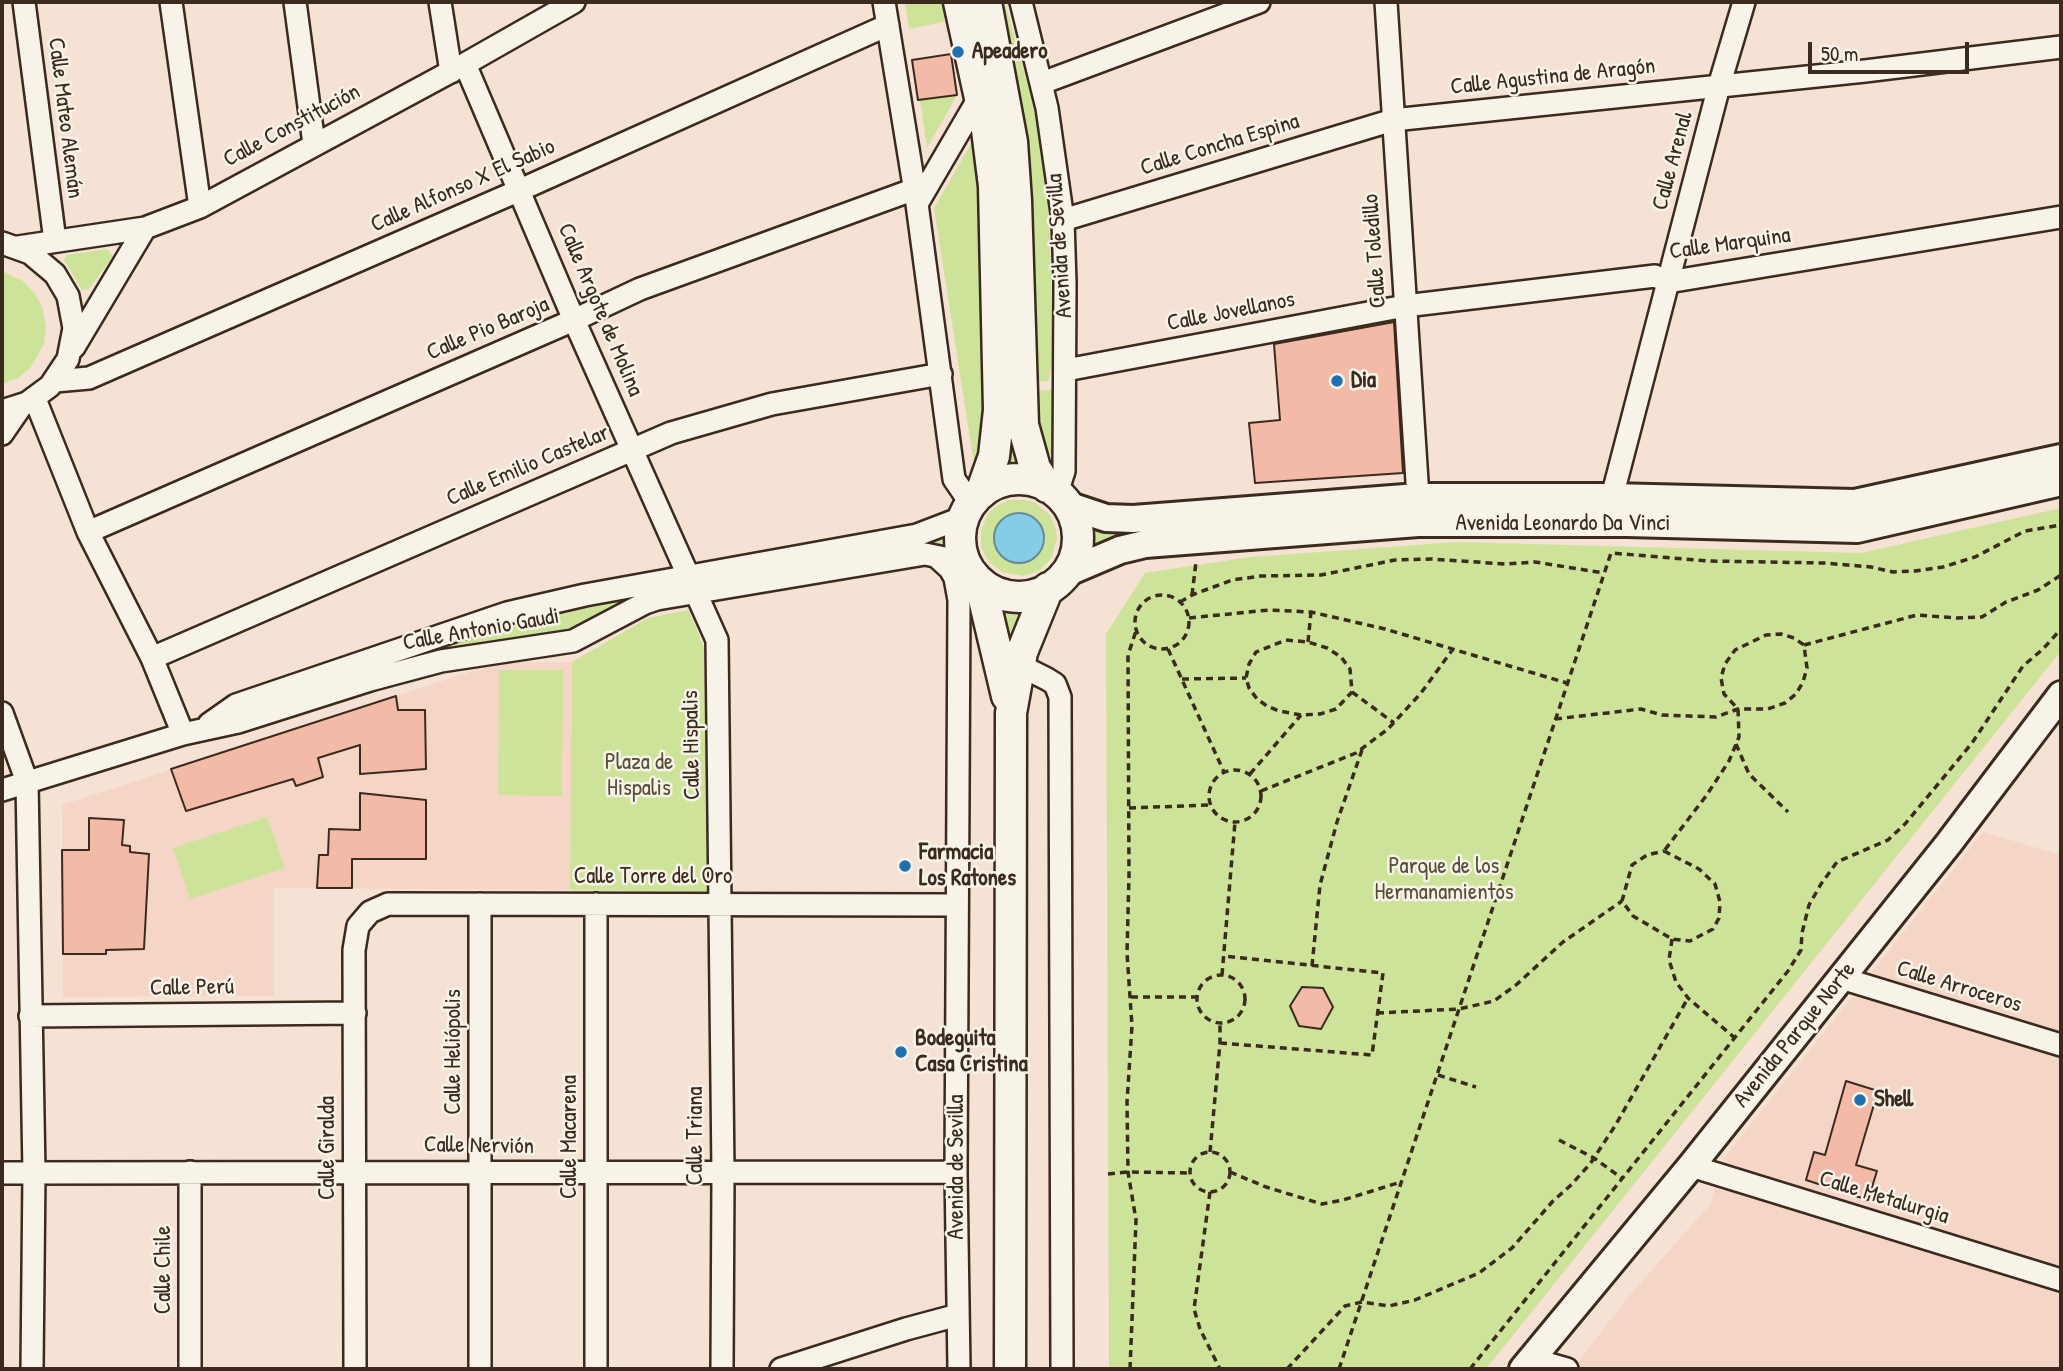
<!DOCTYPE html>
<html>
<head>
<meta charset="utf-8">
<style>
	body { margin:0 }
	#map { position:relative; width:2063px; height:1371px; overflow:hidden; background:#f6e2d4; font-family:"Patrick Hand",sans-serif }
	canvas { display:block }
	.frame { position:absolute; inset:0; border:4px solid #3b2a1e; pointer-events:none }
	.scale { position:absolute; left:1808px; top:42px; width:161px; height:32px; box-sizing:border-box; border:4px solid #3b2a1e; border-top:0; padding-left:9px; font-size:21px; line-height:24px; white-space:nowrap; color:#3b2a1e; -webkit-text-stroke:5px #f7f3e8; paint-order:stroke }
</style>
</head>
<body>
<div id="map">
<canvas width="2063" height="1371"></canvas>
<div class="frame"></div>
<div class="scale">50 m</div>
</div>
<script>
const context = document.querySelector('canvas').getContext('2d');
context.lineJoin = 'round';
function fill(path, color) {
  context.fillStyle = color;
  context.fill(path, 'evenodd');
}
function poly(rows) {
  const path = new Path2D();
  for (const r of rows) {
    if (r.length === 3) {
      path.moveTo(r[0] + r[2], r[1]);
      path.arc(r[0], r[1], r[2], 0, 2 * Math.PI);
      continue;
    }
    path.moveTo(r[0], r[1]);
    for (let i = 2; i < r.length; i += 2) path.lineTo(r[i], r[i + 1]);
  }
  return path;
}
function trace(path, color, width, dash) {
  context.strokeStyle = color;
  context.lineWidth = width;
  context.lineCap = dash ? 'butt' : 'round';
  context.setLineDash(dash || []);
  context.stroke(path);
}
function drawText(font, color, halo, rows, align = 'center') {
  context.font = font + ' "Patrick Hand",sans-serif';
  context.lineWidth = 5;
  context.setLineDash([]);
  context.textBaseline = 'middle';
  context.strokeStyle = halo;
  context.fillStyle = color;
  for (const [text, x, y, turn = 0] of rows) {
    context.save();
    context.translate(x, y);
    context.rotate((+turn || 0) * Math.PI / 180);
    context.textAlign = isNaN(turn) ? turn : align;
    if (halo) context.strokeText(text, 0, 0);
    context.fillText(text, 0, 0);
    context.restore();
  }
}
const built = poly([
	[572,662,570,890,274,888,274,996,63,997,62,805,476,670,509,663],
	[1983,832,2061,855,2061,1369,1573,1369,1623,1303,1711,1203,1723,1159]
]);
const green = poly([
	[905,2,949,2,948,13,943,22,909,29],
	[1006,7,1031,95,1048,182,1051,278,1052,356,1049,381,1030,382,998,8],
	[957,95,927,148,920,100],
	[976,135,989,298,983,443,974,464,934,208],
	[107,249,113,256,89,289,82,290,64,260,66,255],
	[2,271,23,281,35,294,43,309,46,327,44,344,31,367,18,378,2,384],
	[1052,390,1053,454,1041,454,1029,391],
	[1006,425,1027,470,1013,469,1000,472],
	[1009,500,1024,500,1034,502,1050,515,1056,529,1057,539,1051,559,1040,570,1024,576,1002,572,989,562,981,547,981,531,987,515,995,507],
	[1016,514,1031,517,1037,522,1044,541,1039,552,1026,562,1014,562,1007,560,998,551,995,544,995,531,999,524,1004,518],
	[2061,508,2061,651,1486,1369,1109,1369,1106,634,1145,573,1250,557,1458,542,1861,553],
	[1085,524,1195,524,1084,558,1086,544],
	[950,531,951,552,923,546,922,542],
	[635,592,639,598,566,633,374,672,371,666,519,617],
	[993,602,1005,606,1025,606,1010,652],
	[689,610,704,648,708,892,570,890,572,662,648,618],
	[499,670,563,670,562,796,498,795],
	[267,817,285,868,190,899,173,848]
]);
const water = poly([
	[1019,538,25]
]);
const building = poly([
	[951,54,957,95,918,100,912,60,951,54],
	[1394,322,1403,473,1255,483,1249,423,1280,420,1274,344,1394,322],
	[396,696,398,710,425,710,426,769,360,774,360,745,318,758,323,777,296,786,293,779,186,811,171,769,396,696],
	[360,793,426,800,426,859,352,859,352,888,317,888,319,855,328,855,329,829,360,830,360,793],
	[89,818,124,820,122,845,130,846,130,852,149,854,144,949,106,950,106,954,63,954,62,850,89,850,89,818],
	[1302,987,1323,988,1333,1007,1321,1029,1299,1026,1290,1006,1302,987],
	[1846,1081,1878,1091,1856,1165,1877,1171,1868,1200,1806,1180,1814,1152,1825,1155,1846,1081]
]);
const path = poly([
	[1162,622,27],
	[1192,595,1196,562],
	[1180,602,1192,595,1232,580,1261,576,1321,575,1395,560,1431,559,1505,564,1535,562,1604,573],
	[1189,618,1269,610,1311,612,1385,629,1567,683],
	[1286,640,1308,642,1327,648,1341,657,1350,669,1352,692,1336,709,1320,714,1301,715,1279,711,1267,706,1257,699,1249,688,1246,678,1249,664,1256,652,1286,640],
	[1308,642,1311,612],
	[1804,645,1917,615,1957,618,1982,617,2006,602,2038,590,2061,575],
	[1168,649,1224,772],
	[1182,679,1246,678],
	[1352,692,1394,723],
	[1555,719,1641,709,1662,715,1716,717,1738,709,1768,709,1785,703,1796,694,1803,682,1807,668,1804,645,1794,638,1781,634,1766,635,1735,650,1725,664,1721,678,1724,694,1738,709,1739,737,1729,761,1706,796,1664,851],
	[1736,744,1749,774,1788,812],
	[1235,796,26],
	[1250,774,1301,715],
	[1261,791,1356,753,1388,729,1421,693,1453,649],
	[1129,808,1211,805],
	[1664,851,1699,869,1715,884,1720,902,1719,918,1713,929,1690,941,1672,939,1633,916,1622,901,1632,865,1647,855,1664,851],
	[1672,939,1669,960,1676,982,1688,998,1736,1039],
	[1312,966,1320,885,1337,822,1362,750],
	[1221,999,24],
	[1222,975,1235,822],
	[1131,997,1196,997],
	[1377,1013,1459,1009,1494,1001,1516,985,1563,942,1622,901],
	[1220,1043,1372,1055,1383,973,1224,956],
	[1438,1075,1476,1087],
	[1559,1140,1594,1158,1623,1179],
	[1210,1172,20],
	[1210,1152,1220,1043,1220,1023],
	[1230,1172,1266,1187,1322,1204,1343,1200,1401,1182],
	[1108,1174,1128,1172,1190,1173],
	[1210,1192,1194,1309,1200,1329,1220,1369],
	[1130,1369,1136,1220,1128,1172,1127,1102,1132,1026,1127,953,1129,875,1128,655,1136,631],
	[1287,1369,1345,1306,1362,1302,1389,1306,1415,1300,1479,1273,1512,1248,1553,1201,1570,1186,1590,1164,1615,1126,1688,998],
	[1339,1369,1611,553,1708,561,1824,563,1871,567,1893,572,1915,571,1943,567,1975,557,2025,531,2061,525],
	[1470,1369,1788,971,1801,950,1802,933,1809,905,1821,884,1837,862,1888,840,1905,824,1972,743,2023,666,2043,649,2061,629]
]);
const minor = poly([
	[24,2,55,241],
	[171,2,200,207],
	[295,2,314,144],
	[440,2,451,72],
	[884,2,917,204,954,479,971,504],
	[1021,2,1047,108,1063,220,1065,283,1064,471,1057,493],
	[1386,2,1418,497],
	[465,64,574,320,717,640,723,1173,722,1369],
	[1042,83,1259,2],
	[917,204,980,96],
	[1063,220,1393,120,1865,71,2061,47],
	[2,243,30,253,55,274,68,296,74,328,68,359,50,386,27,403,2,411],
	[18,247,145,228,200,207,465,64,574,2],
	[74,347,145,228],
	[1066,370,1405,306,1655,276,1668,282,2061,217],
	[55,381,89,378,520,190,888,25],
	[35,399,88,532,152,658,183,734],
	[2,434,22,405],
	[1612,497,1719,86,1744,2],
	[88,532,574,320,640,289,915,189],
	[939,559,950,569,955,578,959,600,956,1172,959,1369],
	[152,658,671,433,772,404,941,374],
	[1019,665,1047,679,1055,684,1060,697,1062,1369],
	[2,713,27,782,34,1172,32,1369],
	[209,724,236,705,507,613,585,595,917,535,964,517],
	[2,790,183,734,238,722,370,680,441,661,573,641,645,603,657,599,925,554,945,558,971,571],
	[480,904,480,1369],
	[596,904,596,1369],
	[1841,978,2061,1045],
	[30,1016,355,1013],
	[1691,1166,2061,1280],
	[190,1172,190,1369],
	[2,1173,956,1172],
	[1532,1359,1567,1369],
	[355,1369,354,950,358,926,370,912,388,904,957,905],
	[781,1369,906,1329,958,1315]
]);
const tertiary = poly([
	[1067,505,1106,518,1133,519,1418,497,1612,497,1855,503,2061,458],
	[1066,573,1120,550,1145,544,1418,523,1627,523,1857,529,2061,482],
	[1523,1369,1691,1166,1949,843,2061,695]
]);
const secondary = poly([
	[959,2,987,130,994,186,999,410,994,456,981,493],
	[986,2,1012,142,1016,201,1023,425,1035,468,1047,487],
	[1019,538,59],
	[980,582,1007,696],
	[1010,1369,1011,713,1022,652,1048,588]
]);
const markers = [
	[958,52,7,"#1f6fb2"],
	[1337,381,7,"#1f6fb2"],
	[905,866,7,"#1f6fb2"],
	[901,1052,7,"#1f6fb2"],
	[1860,1100,7,"#1f6fb2"]
];
const poiNames = [
	["Apeadero",972,52],
	["Dia",1351,381],
	["Farmacia",919,853],
	["Los Ratones",919,879],
	["Bodeguita",915,1039],
	["Casa Cristina",915,1065],
	["Shell",1874,1100]
];
const streetNames = [
	["Calle Agustina de Aragón",1553,77,-6],
	["Calle Mateo Alemán",65,118,83],
	["Calle Constitución",292,126,-28],
	["Calle Concha Espina",1220,145,-17],
	["Calle Arenal",1673,161,-75],
	["Calle Alfonso X El Sabio",463,186,-24],
	["Calle Marquina",1730,244,-8],
	["Avenida de Sevilla",1060,246,-94],
	["Calle Toledillo",1375,251,-94],
	["Calle Argote de Molina",600,310,67],
	["Calle Jovellanos",1231,312,-11],
	["Calle Pio Baroja",488,329,-23],
	["Calle Emilio Castelar",528,466,-23],
	["Avenida Leonardo Da Vinci",1563,524],
	["Calle Antonio Gaudi",481,630,-10],
	["Calle Hispalis",692,745,-91],
	["Calle Torre del Oro",653,877],
	["Calle Arroceros",1959,987,17],
	["Calle Perú",192,988,-1],
	["Avenida Parque Norte",1795,1035,-51],
	["Calle Heliópolis",454,1052,-90],
	["Calle Triana",696,1136,-90],
	["Calle Macarena",570,1137,-90],
	["Calle Nervión",479,1146,1],
	["Calle Giralda",328,1148,-90],
	["Avenida de Sevilla",957,1167,-90],
	["Calle Metalurgia",1884,1198,17],
	["Calle Chile",164,1270,-90]
];
const parkNames = [
	["Plaza de",639,763],
	["Hispalis",639,789],
	["Parque de los",1444,867],
	["Hermanamientos",1444,893]
];
fill(built, '#f5d6c6');
fill(green, '#cde399');
fill(water, '#85cce6');
trace(water, '#678b96', 2);
fill(building, '#f3bba7');
trace(building, '#3b2a1e', 2);
trace(minor, '#3b2a1e', 26);
trace(tertiary, '#3b2a1e', 32);
trace(secondary, '#3b2a1e', 35);
trace(path, '#3b2a1e', 3.5, [7, 5]);
trace(minor, '#f7f3e8', 21);
trace(tertiary, '#f7f3e8', 26);
trace(secondary, '#f7f3e8', 30);
for (const [x, y, r, color] of markers) {
  const dot = new Path2D();
  dot.arc(x, y, r, 0, 2 * Math.PI);
  context.fillStyle = color;
  context.fill(dot);
  trace(dot, '#f7f3e8', 2.5);
}
drawText('bold 23px', '#3b2a1e', '#f7f3e8', poiNames, 'left');
drawText('23px', '#3b2a1e', '#f7f3e8', streetNames);
drawText('23px', '#584f37', '#f7f3e8', parkNames);
</script>
</body>
</html>
